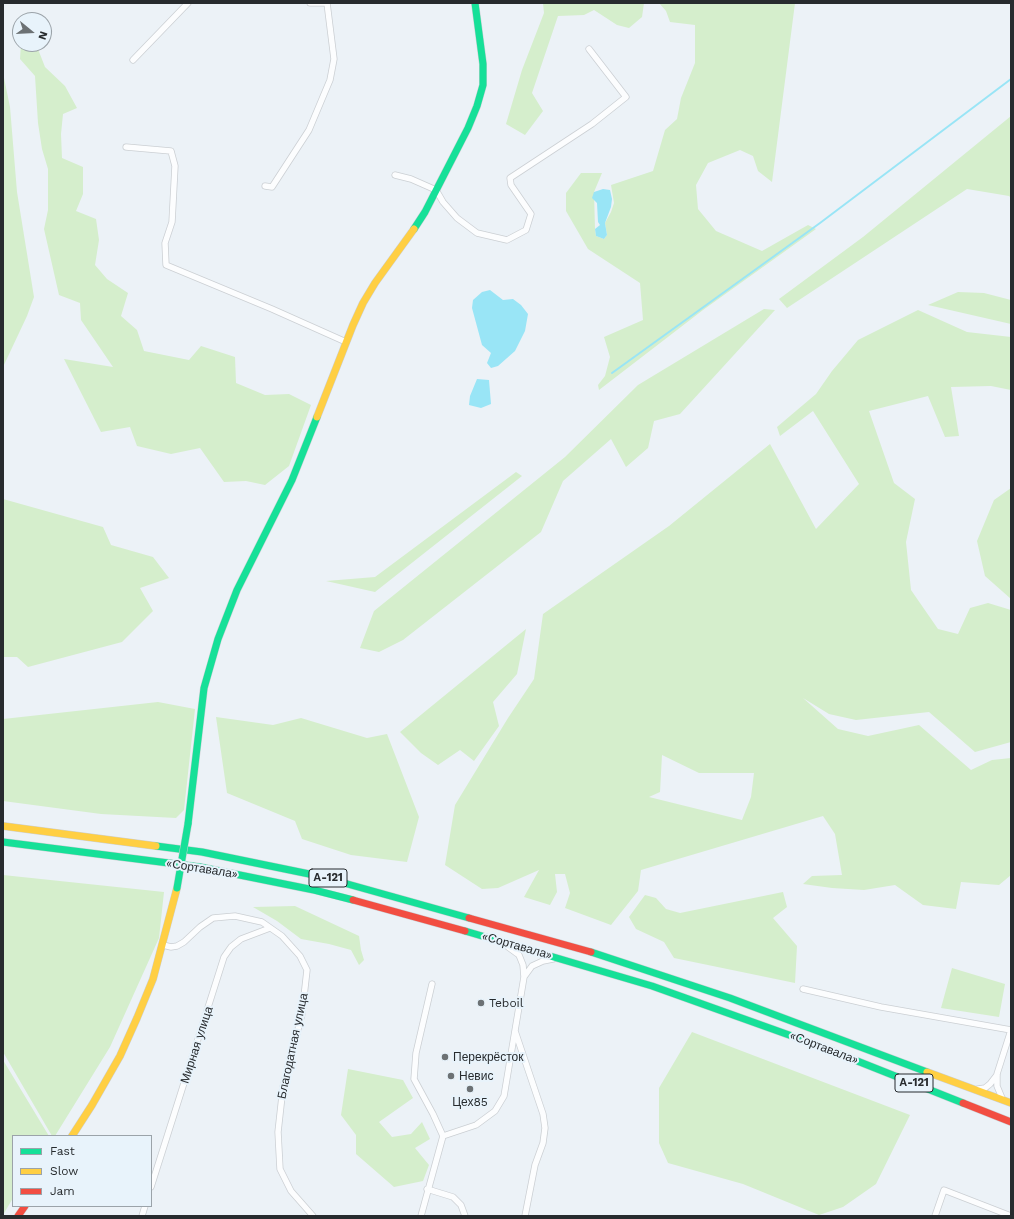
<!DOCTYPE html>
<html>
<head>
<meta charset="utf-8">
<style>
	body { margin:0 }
	#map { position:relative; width:1014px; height:1219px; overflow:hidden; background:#ecf2f7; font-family:"Work Sans",sans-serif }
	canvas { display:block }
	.frame { position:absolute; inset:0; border:4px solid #272b2e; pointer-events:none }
	.legend { position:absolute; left:12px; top:1135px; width:140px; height:72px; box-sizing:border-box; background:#e8f3fb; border:1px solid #9ba3a9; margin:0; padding:5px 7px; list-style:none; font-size:12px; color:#272b2e }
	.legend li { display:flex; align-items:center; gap:8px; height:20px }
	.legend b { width:20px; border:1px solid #9ba3a9 }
	.north { position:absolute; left:12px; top:12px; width:40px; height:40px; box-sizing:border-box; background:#e8f3fb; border:1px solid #9ba3a9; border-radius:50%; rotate:108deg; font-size:11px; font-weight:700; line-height:16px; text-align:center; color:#272b2e }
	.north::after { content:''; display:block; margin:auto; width:14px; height:18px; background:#6c7174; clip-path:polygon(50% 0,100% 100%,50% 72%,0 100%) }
</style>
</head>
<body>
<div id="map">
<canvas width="1014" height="1219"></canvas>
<div class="frame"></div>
<ul class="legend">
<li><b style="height:5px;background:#16e098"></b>Fast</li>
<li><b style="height:5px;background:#ffcf43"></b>Slow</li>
<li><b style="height:5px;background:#f24e42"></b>Jam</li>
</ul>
<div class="north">N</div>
</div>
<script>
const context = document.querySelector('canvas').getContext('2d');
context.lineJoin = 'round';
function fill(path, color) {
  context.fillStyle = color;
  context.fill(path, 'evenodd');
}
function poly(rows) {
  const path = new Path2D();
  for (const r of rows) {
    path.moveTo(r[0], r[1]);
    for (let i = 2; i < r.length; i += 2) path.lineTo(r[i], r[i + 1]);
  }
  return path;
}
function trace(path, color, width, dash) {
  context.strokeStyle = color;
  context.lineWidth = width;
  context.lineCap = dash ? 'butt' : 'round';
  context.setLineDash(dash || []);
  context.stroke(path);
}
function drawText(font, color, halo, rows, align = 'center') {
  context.font = font + ' "Work Sans",sans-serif';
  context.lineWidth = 4;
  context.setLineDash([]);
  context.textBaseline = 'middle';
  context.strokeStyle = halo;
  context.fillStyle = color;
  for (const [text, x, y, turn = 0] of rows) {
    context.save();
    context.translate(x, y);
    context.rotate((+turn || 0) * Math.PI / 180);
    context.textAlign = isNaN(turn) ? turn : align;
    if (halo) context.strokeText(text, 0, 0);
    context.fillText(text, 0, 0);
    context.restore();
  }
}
const green = poly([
	[543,3,644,3,642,17,629,28,617,25,594,10,584,15,558,16,532,93,543,111,525,135,506,124,522,70,544,13],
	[659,3,795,3,772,182,758,171,753,156,740,150,708,163,696,185,698,209,716,231,762,251,808,225,816,229,703,310,599,390,598,385,605,376,610,357,604,337,643,320,640,283,588,249,566,211,566,193,581,173,602,173,594,192,595,229,596,236,604,239,607,235,605,223,611,212,614,203,611,185,653,171,665,130,677,119,681,98,695,63,695,25,670,22,666,11],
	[21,44,36,44,45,67,65,86,77,108,63,114,61,134,62,158,83,167,83,194,76,211,96,219,99,240,95,265,107,279,128,293,121,316,137,330,144,351,189,360,201,346,235,357,236,383,265,395,289,394,311,405,289,466,265,485,246,481,224,482,200,448,171,454,137,446,130,427,101,432,64,359,113,367,81,320,80,303,59,295,44,229,48,210,48,169,42,149,38,123,35,76,20,59],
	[3,73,10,107,17,192,34,297,27,316,3,367],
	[1011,116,1011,198,1009,196,967,189,787,308,779,299,863,237],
	[958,292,984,293,1011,300,1011,324,928,305],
	[764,309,775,310,680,414,654,421,648,448,626,467,611,439,563,481,541,532,403,640,379,652,360,648,374,611,565,457,638,385],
	[918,310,967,332,1011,337,1011,390,991,386,951,387,959,436,945,437,928,396,869,411,894,483,915,499,906,542,911,590,938,629,958,634,970,608,988,603,1011,610,1011,742,975,752,929,712,856,720,829,714,803,698,838,729,868,736,919,725,971,770,992,760,1011,758,1011,875,999,885,961,882,956,909,923,905,895,885,864,890,832,888,803,884,812,876,842,875,835,834,823,816,641,870,638,891,611,925,565,908,570,893,565,874,555,874,557,892,550,905,524,897,539,870,498,888,482,889,445,865,455,805,508,718,534,679,543,614,669,526,770,444,816,529,859,484,813,411,780,436,777,427,816,394,832,371,858,340],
	[662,755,699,773,754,773,751,797,742,820,649,797,660,792],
	[516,472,522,476,375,592,326,581,375,577],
	[1011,488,1011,599,985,576,977,541,994,500],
	[3,499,103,527,111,545,153,557,169,578,140,588,153,611,122,642,28,667,17,657,3,657],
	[526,629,517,674,493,702,499,726,474,761,460,750,438,765,421,753,400,732],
	[158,702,195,709,184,810,176,818,101,814,3,801,3,719],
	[216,717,273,725,301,718,367,738,387,734,419,817,407,862,351,855,302,839,295,821,227,793],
	[3,875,164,892,159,938,110,1047,55,1136,52,1136,3,1052],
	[783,892,787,907,773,918,797,946,795,983,674,958,664,942,636,929,629,917,645,895,656,898,666,909,680,913],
	[295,906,359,936,361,950,364,960,359,965,351,950,329,944,301,939,277,921,253,907],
	[952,968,1005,984,999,1017,941,1008],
	[692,1032,910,1115,876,1184,843,1207,819,1215,743,1184,668,1163,659,1143,659,1088],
	[3,1060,49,1136,13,1136,13,1198,3,1215],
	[348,1069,403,1080,413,1098,379,1122,392,1137,411,1134,422,1122,430,1139,415,1148,429,1165,423,1181,394,1187,356,1154,356,1135,341,1115]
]);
const water = poly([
	[603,189,610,190,612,199,611,207,605,223,607,235,604,239,596,236,595,229,600,225,598,222,597,203,592,198,594,192],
	[490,290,503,300,513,299,521,305,528,314,525,331,515,351,498,366,491,368,487,363,491,353,482,345,472,308,473,300,482,292],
	[477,379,489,380,491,404,481,408,469,405,470,396]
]);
const stream = poly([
	[612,373,820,223,1011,79]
]);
const street = poly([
	[310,3,327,3],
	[133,60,188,3],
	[126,147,171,151,175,166,172,222,165,243,166,265,272,309,346,342],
	[395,175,411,179,436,190,443,202,457,218,477,233,507,240,526,230,531,214,511,185,510,178,592,124,626,97,589,49],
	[265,186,272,187,309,130,330,80,334,59,327,3],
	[163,945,171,947,177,946,184,942,200,927,213,918,235,916,262,922,282,936,300,956,307,970,302,1014,283,1087,278,1132,280,1169,291,1191,313,1216],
	[524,977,532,966,543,961,553,959],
	[432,984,416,1053,414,1079,433,1114,443,1136],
	[803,989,881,1007,1011,1030],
	[515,1031,543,1114,545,1128,543,1143,535,1165,525,1216],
	[978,1089,985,1088,990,1084,997,1075],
	[1002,1098,997,1086,997,1074,1011,1030],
	[151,1187,224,957,231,947,241,939,270,928],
	[427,1189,453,1197,461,1205,465,1216],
	[142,1216,145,1206],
	[421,1216,443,1136,476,1125,495,1111,504,1096,524,977,523,965,519,955,508,947],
	[935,1216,944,1190,1011,1216]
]);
const fast = poly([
	[414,229,425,212,468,128,477,106,483,85,483,64,475,3],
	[188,824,204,688,218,639,237,590,292,480,317,417],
	[3,842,200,867,314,890,353,900],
	[156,846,202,852,319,876,469,918],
	[465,931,652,986,817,1045,963,1103],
	[591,952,730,998,927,1072]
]);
const slow = poly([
	[317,417,353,325,363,303,375,283,414,229],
	[3,826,156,846],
	[927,1072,1011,1103],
	[72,1136,92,1105,120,1056,137,1018,153,979,177,888]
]);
const jam = poly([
	[353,900,465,931],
	[469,918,591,952],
	[963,1103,1011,1122],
	[18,1216,25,1206]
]);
const fastBridge = poly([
	[177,888,188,824]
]);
const markers = [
	[481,1003,4,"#6c7174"],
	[445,1057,4,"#6c7174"],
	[451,1076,4,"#6c7174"],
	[470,1089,4,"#6c7174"]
];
const shields = [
	[328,878,38],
	[914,1083,38]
];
const shieldNames = [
	["А-121",328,878],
	["А-121",914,1083]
];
const streetNames = [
	["«Сортавала»",202,869,9],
	["«Сортавала»",517,946,16],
	["Мирная улица",197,1045,-72],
	["Благодатная улица",293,1046,-78],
	["«Сортавала»",824,1048,21]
];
const poiNames = [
	["Teboil",489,1003],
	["Перекрёсток",453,1057],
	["Невис",459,1076],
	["Цех85",470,1102,"center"]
];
fill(green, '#d5eecc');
fill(water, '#99e5f6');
trace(stream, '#99e5f6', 2);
trace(street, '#cbcfd3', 7);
trace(fast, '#cbcfd3', 8);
trace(slow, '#cbcfd3', 8);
trace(jam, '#cbcfd3', 8);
trace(street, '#fcfdfe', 5.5);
trace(fast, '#16e098', 7);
trace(slow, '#ffcf43', 7);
trace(jam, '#f24e42', 7);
trace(fastBridge, '#cbcfd3', 8, []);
trace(fastBridge, '#16e098', 7);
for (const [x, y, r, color] of markers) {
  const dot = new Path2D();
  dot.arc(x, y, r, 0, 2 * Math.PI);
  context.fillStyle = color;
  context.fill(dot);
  trace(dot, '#e8f3fb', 1.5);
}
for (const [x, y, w] of shields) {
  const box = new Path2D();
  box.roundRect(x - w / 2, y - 9, w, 18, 3);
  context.fillStyle = '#e8f3fb';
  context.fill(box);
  trace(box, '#272b2e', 1);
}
drawText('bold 11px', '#272b2e', null, shieldNames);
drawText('12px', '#272b2e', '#e8f3fb', streetNames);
drawText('12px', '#272b2e', '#e8f3fb', poiNames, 'left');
</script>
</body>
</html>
